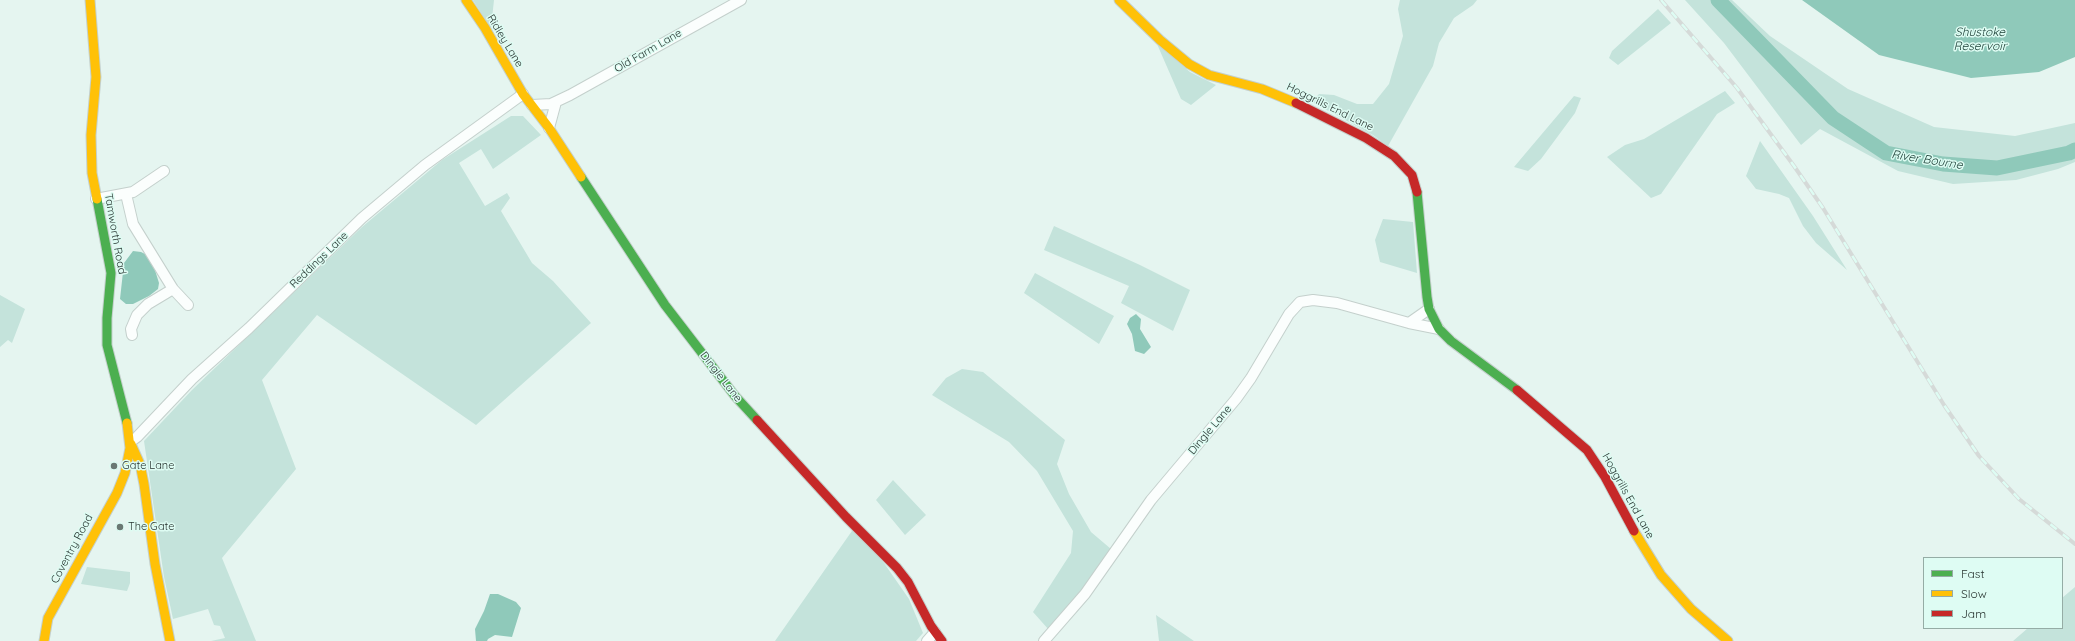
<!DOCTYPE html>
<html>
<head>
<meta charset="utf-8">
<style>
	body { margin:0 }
	#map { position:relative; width:2075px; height:641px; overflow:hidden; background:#e5f5f0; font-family:Quicksand,sans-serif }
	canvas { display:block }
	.legend { position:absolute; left:1923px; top:557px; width:140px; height:72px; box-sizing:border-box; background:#defcf3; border:1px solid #95aca5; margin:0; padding:5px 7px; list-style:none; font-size:12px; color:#283430 }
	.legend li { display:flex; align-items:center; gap:8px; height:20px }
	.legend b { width:20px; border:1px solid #95aca5 }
</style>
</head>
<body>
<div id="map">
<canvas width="2075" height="641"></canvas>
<ul class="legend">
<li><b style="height:5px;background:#4caf50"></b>Fast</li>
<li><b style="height:5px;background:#ffc107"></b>Slow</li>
<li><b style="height:5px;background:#c62828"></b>Jam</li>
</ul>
</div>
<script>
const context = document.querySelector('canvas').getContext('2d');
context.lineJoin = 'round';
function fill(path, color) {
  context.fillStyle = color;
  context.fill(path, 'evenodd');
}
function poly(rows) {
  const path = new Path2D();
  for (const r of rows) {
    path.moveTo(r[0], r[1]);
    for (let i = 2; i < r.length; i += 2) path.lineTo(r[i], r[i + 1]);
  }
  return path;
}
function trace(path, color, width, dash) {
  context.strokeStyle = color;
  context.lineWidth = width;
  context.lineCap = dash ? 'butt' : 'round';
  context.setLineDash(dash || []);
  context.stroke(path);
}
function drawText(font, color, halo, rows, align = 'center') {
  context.font = font + ' Quicksand,sans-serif';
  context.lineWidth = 3;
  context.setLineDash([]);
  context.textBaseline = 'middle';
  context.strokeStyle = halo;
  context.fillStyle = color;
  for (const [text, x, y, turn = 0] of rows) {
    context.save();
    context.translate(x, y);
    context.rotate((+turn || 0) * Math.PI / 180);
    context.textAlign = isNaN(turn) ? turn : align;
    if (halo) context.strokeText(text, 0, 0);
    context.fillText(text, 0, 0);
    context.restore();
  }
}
const green = poly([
	[473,0,494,0,491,28],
	[1400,0,1477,0,1473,5,1454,18,1439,43,1433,66,1388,146,1373,135,1312,102,1319,94,1334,95,1357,104,1373,104,1389,84,1403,36,1398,9],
	[1685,0,1732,0,1770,36,1848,89,1934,127,2015,136,2075,123,2075,162,2058,169,2016,180,1953,184,1898,171,1820,129,1801,145,1724,43],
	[1658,9,1671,23,1618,65,1609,58,1612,51],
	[1157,44,1190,72,1216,85,1191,105,1181,99],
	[1725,91,1735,103,1717,114,1661,194,1651,198,1607,157,1625,145,1644,139],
	[1574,96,1581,98,1575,113,1541,159,1528,171,1514,167],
	[511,116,523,116,541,135,493,169,481,149,459,163,485,206,507,193,510,198,501,211,532,263,553,281,591,323,476,425,317,315,262,380,296,469,222,558,256,641,211,641,225,638,220,626,214,625,208,609,173,619,164,577,144,441,192,390,362,227,442,160],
	[1760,141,1813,216,1847,270,1816,243,1803,226,1789,198,1779,194,1756,189,1746,176],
	[1383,219,1413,222,1417,273,1380,262,1375,240],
	[1054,226,1140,265,1190,290,1173,331,1121,303,1129,286,1044,250],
	[1035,273,1114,316,1099,344,1024,293],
	[0,295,25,309,12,343,8,340,0,347],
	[962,369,983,372,1065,440,1057,464,1069,494,1091,532,1111,549,1076,598,1049,630,1033,612,1071,553,1073,531,1037,471,1009,442,932,395,946,378],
	[893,480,926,515,905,535,876,500],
	[854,528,884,563,909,599,923,633,916,641,775,641],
	[87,567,130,572,130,583,127,591,81,584],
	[2075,587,2075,641,2013,641,2028,628,2062,628,2062,598],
	[1156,615,1194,641,1159,641]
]);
const water = poly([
	[1802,0,2075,0,2075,57,2039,72,1971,78,1879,55],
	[133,251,141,252,147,255,154,267,159,283,158,289,149,296,133,304,126,304,120,299,124,263],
	[1136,314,1141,319,1140,329,1151,347,1144,354,1135,351,1132,334,1127,324,1130,318],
	[490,594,498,594,516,602,521,608,512,637,495,635,488,639,487,641,476,641,475,629,484,611]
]);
const river = poly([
	[1718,0,1833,118,1886,153,1943,164,1997,168,2069,153,2075,150]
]);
const street = poly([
	[532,105,551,104,570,95,741,0],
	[549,128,556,102],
	[126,194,133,224,173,289,188,305],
	[96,199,133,192,164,171],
	[1409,323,1429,309],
	[132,335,131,329,137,315,148,304,173,289],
	[130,442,137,437,192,379,249,328,362,218,425,165,523,94],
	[927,641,935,632],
	[1044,641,1085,594,1151,500,1236,399,1251,378,1289,314,1300,302,1313,300,1337,303,1409,323,1439,329]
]);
const fast = poly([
	[581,177,665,305,735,396,757,420],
	[1417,192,1427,297,1429,309,1439,329,1451,341,1517,390],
	[97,199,111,273,107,318,107,345,127,423]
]);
const slow = poly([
	[90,0,96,77,91,135,92,173,97,199],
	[466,0,485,28,523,94,549,128,581,177],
	[1119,0,1160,40,1189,64,1209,75,1262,89,1296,103],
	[131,444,140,464,144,484,155,564,170,641],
	[1634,531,1661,575,1691,609,1728,641],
	[44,641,48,618,117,493,125,473,130,448,127,423]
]);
const jam = poly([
	[1296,103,1366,138,1394,156,1412,175,1417,192],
	[1517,390,1587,450,1605,477,1634,531],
	[757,420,846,517,897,568,908,582,931,626,942,641]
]);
const rail = poly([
	[1661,0,1737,88,1794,166,1823,208,1944,405,1979,456,2019,499,2075,544]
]);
const markers = [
	[114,466,4,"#6a7873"],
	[120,527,4,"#6a7873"]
];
const streetNames = [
	["Ridley Lane",505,41,59],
	["Old Farm Lane",648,51,-30],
	["Hoggrills End Lane",1330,107,26],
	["Tamworth Road",115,234,80],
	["Reddings Lane",319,260,-44],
	["Dingle Lane",721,377,52],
	["Dingle Lane",1210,430,-50],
	["Hoggrills End Lane",1628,496,61],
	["Coventry Road",72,549,-62]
];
const poiNames = [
	["Gate Lane",122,466],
	["The Gate",128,527]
];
const waterNames = [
	["Shustoke",1980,32],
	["Reservoir",1980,46],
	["River Bourne",1927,160,9]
];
fill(green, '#c4e3db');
fill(water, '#8fc9ba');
trace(river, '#8fc9ba', 15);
trace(street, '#c4d0cc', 12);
trace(fast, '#c4d0cc', 11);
trace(slow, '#c4d0cc', 11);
trace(jam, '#c4d0cc', 11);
trace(street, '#fbfefd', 10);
trace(fast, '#4caf50', 9);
trace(slow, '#ffc107', 9);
trace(jam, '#c62828', 9);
trace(rail, '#d5dad8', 4);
trace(rail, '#defcf3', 2.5, [8]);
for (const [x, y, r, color] of markers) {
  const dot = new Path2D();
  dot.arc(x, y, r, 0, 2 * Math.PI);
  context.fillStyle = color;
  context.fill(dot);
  trace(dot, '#defcf3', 1.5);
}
drawText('11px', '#283430', '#defcf3', streetNames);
drawText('11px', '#283430', '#defcf3', poiNames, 'left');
drawText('italic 12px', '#1d4138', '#defcf3', waterNames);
</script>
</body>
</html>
